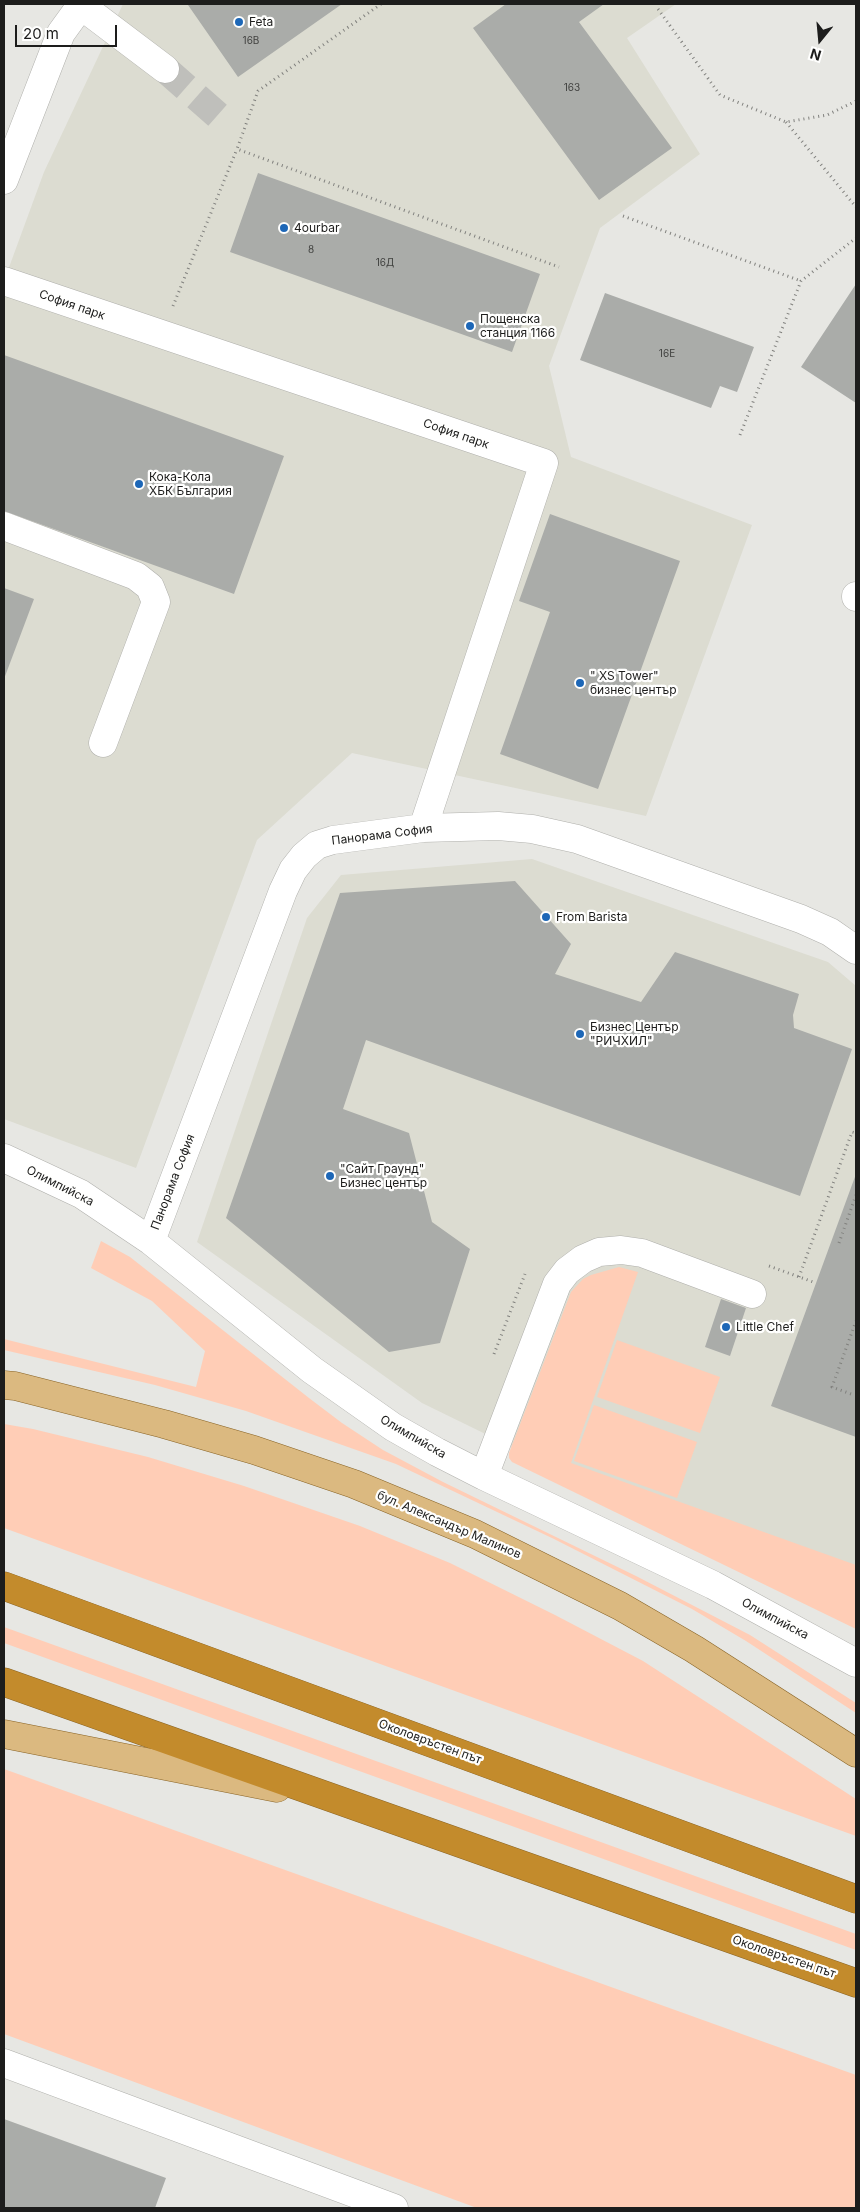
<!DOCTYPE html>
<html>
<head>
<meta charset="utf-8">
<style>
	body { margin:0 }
	#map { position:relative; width:860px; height:2212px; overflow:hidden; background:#e7e7e3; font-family:Inter,sans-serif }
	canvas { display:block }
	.frame { position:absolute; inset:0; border:5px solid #1d1d1c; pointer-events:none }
	.north { position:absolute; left:795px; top:15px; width:50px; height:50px; -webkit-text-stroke:4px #fffffe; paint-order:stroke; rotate:197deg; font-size:14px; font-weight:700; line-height:20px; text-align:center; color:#1d1d1c }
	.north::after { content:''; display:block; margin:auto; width:18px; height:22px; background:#1d1d1c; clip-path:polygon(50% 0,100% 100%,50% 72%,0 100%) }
	.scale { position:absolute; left:15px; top:25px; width:102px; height:22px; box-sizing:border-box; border:2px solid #1d1d1c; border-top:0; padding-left:6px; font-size:15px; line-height:18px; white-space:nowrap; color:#1d1d1c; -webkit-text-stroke:4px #fffffe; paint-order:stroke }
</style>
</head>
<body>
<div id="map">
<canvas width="860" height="2212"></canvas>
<div class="frame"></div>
<div class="north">N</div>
<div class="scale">20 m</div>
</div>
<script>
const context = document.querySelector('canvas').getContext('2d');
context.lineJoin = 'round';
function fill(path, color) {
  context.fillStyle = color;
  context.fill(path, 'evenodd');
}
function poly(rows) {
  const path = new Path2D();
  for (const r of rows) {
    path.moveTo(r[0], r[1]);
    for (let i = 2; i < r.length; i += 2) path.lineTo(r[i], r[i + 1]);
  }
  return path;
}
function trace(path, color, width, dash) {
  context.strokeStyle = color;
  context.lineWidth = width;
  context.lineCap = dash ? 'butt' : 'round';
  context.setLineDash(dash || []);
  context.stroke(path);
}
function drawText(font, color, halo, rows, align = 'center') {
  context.font = font + ' Inter,sans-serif';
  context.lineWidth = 4.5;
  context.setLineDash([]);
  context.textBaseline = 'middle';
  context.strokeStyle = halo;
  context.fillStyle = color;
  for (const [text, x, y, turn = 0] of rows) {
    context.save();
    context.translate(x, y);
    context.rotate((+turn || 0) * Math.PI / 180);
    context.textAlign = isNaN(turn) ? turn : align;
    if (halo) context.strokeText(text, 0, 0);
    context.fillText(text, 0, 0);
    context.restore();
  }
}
const built = poly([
	[123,4,676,4,627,38,700,154,600,228,549,366,571,457,752,525,646,816,352,753,257,840,136,1168,4,1119,4,281,44,172],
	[532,859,828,962,856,986,856,1615,422,1403,197,1242,307,918,341,875]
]);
const green = poly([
	[101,1241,130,1257,309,1398,342,1423,383,1450,443,1482,636,1576,750,1635,856,1703,856,1713,746,1641,692,1609,554,1539,396,1464,246,1411,155,1385,4,1350,4,1339,196,1387,205,1351,152,1301,91,1268],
	[619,1267,638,1272,571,1463,856,1565,856,1629,512,1462,509,1458,509,1453,571,1292,583,1279,591,1275],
	[617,1340,720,1377,700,1433,597,1397],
	[594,1405,697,1442,677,1498,574,1461],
	[4,1424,33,1429,148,1457,244,1486,360,1526,450,1563,555,1615,643,1661,856,1799,856,1836,4,1528],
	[4,1627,856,1934,856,1950,4,1643],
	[4,1769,856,2075,856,2208,477,2208,4,2034]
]);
const building = poly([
	[190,4,342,4,238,77,188,5],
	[506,4,604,4,579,22,672,148,599,200,473,28],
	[258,173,540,274,512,352,230,252],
	[856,284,856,403,801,367],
	[605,293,754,347,737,392,720,386,711,408,580,360],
	[4,355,284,456,234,594,4,511],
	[550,514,680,561,598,789,500,754,550,612,519,601],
	[4,588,34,599,4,679],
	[515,881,571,944,555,974,641,1002,675,952,799,994,793,1015,794,1028,852,1049,800,1196,366,1040,343,1109,409,1133,432,1222,470,1249,440,1343,389,1352,226,1218,340,893],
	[856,1174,856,1437,771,1406],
	[721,1299,746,1308,730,1356,705,1347],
	[4,2119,166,2178,155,2208,4,2208]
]);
const minorTunnel = poly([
	[165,69,223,120]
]);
const path = poly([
	[381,4,258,91,237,149,559,267],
	[658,9,720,95,786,122,827,115,856,101],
	[786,122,856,207],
	[623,216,801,281],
	[173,306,237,149],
	[740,435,801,281,856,238],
	[839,1243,856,1195],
	[769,1266,816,1283],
	[799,1277,852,1132,856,1133],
	[494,1354,525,1274],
	[851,1394,832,1387,856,1321]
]);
const minor = poly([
	[79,4,165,69],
	[4,180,61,33,82,4],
	[4,281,544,463,423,828],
	[4,526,136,576,150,587,156,602,103,743],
	[856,596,856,597],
	[4,1158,81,1194,151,1241,312,1370,393,1427,437,1452,484,1476,713,1585,856,1663],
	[151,1241,283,891,293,870,304,856,317,845,333,840,423,828,498,826,532,829,577,839,801,919,830,932,856,950],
	[484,1476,557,1284,567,1271,583,1259,599,1252,621,1250,642,1253,752,1294],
	[4,2063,394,2208]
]);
const major = poly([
	[4,1385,15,1386,164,1424,254,1450,354,1484,475,1534,620,1606,694,1649,856,1753],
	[4,1734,277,1788]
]);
const highway = poly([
	[4,1586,856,1899],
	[4,1682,856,1983]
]);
const markers = [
	[239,22,5,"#1d67b7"],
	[284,228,5,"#1d67b7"],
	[470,326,5,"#1d67b7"],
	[139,484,5,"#1d67b7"],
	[580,683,5,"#1d67b7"],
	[546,917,5,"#1d67b7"],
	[580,1034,5,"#1d67b7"],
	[330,1176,5,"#1d67b7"],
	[726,1327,5,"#1d67b7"]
];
const numberNames = [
	["16В",251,41],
	["16З",572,88],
	["8",311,250],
	["16Д",385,263],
	["16Е",667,354]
];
const poiNames = [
	["Feta",249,22],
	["4ourbar",294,228],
	["Пощенска",480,319],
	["станция 1166",480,333],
	["Кока-Кола",149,477],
	["ХБК България",149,491],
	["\" XS Tower\"",590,676],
	["бизнес център",590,690],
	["From Barista",556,917],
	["Бизнес Център",590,1027],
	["\"РИЧХИЛ\"",590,1041],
	["\"Сайт Граунд\"",340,1169],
	["Бизнес център",340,1183],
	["Little Chef",736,1327]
];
const streetNames = [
	["София парк",72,305,19],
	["София парк",456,434,19],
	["Панорама София",382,835,-7],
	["Панорама София",173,1182,-69],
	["Олимпийска",60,1186,27],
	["Олимпийска",413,1437,30],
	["бул. Александър Малинов",449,1525,23],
	["Олимпийска",775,1619,28],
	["Околовръстен път",430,1742,20],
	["Околовръстен път",784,1957,19]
];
fill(built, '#dcdcd1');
fill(green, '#ffcdb6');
fill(building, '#aaaca9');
trace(minorTunnel, '#bfbfbb', 28, [28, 14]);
trace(minor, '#b0b0ac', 29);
trace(major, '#896426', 29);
trace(highway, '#896426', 29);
trace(path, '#81817e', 3, [1, 4]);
trace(minor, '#fff', 28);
trace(major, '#dbb980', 28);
trace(highway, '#c38b2c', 28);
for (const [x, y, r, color] of markers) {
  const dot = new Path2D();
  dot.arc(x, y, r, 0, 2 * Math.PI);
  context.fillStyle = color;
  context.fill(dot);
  trace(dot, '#fffffe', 2);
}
drawText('10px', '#40413f', null, numberNames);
drawText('12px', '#1d1d1c', '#fffffe', poiNames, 'left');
drawText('12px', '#1d1d1c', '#fffffe', streetNames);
</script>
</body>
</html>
